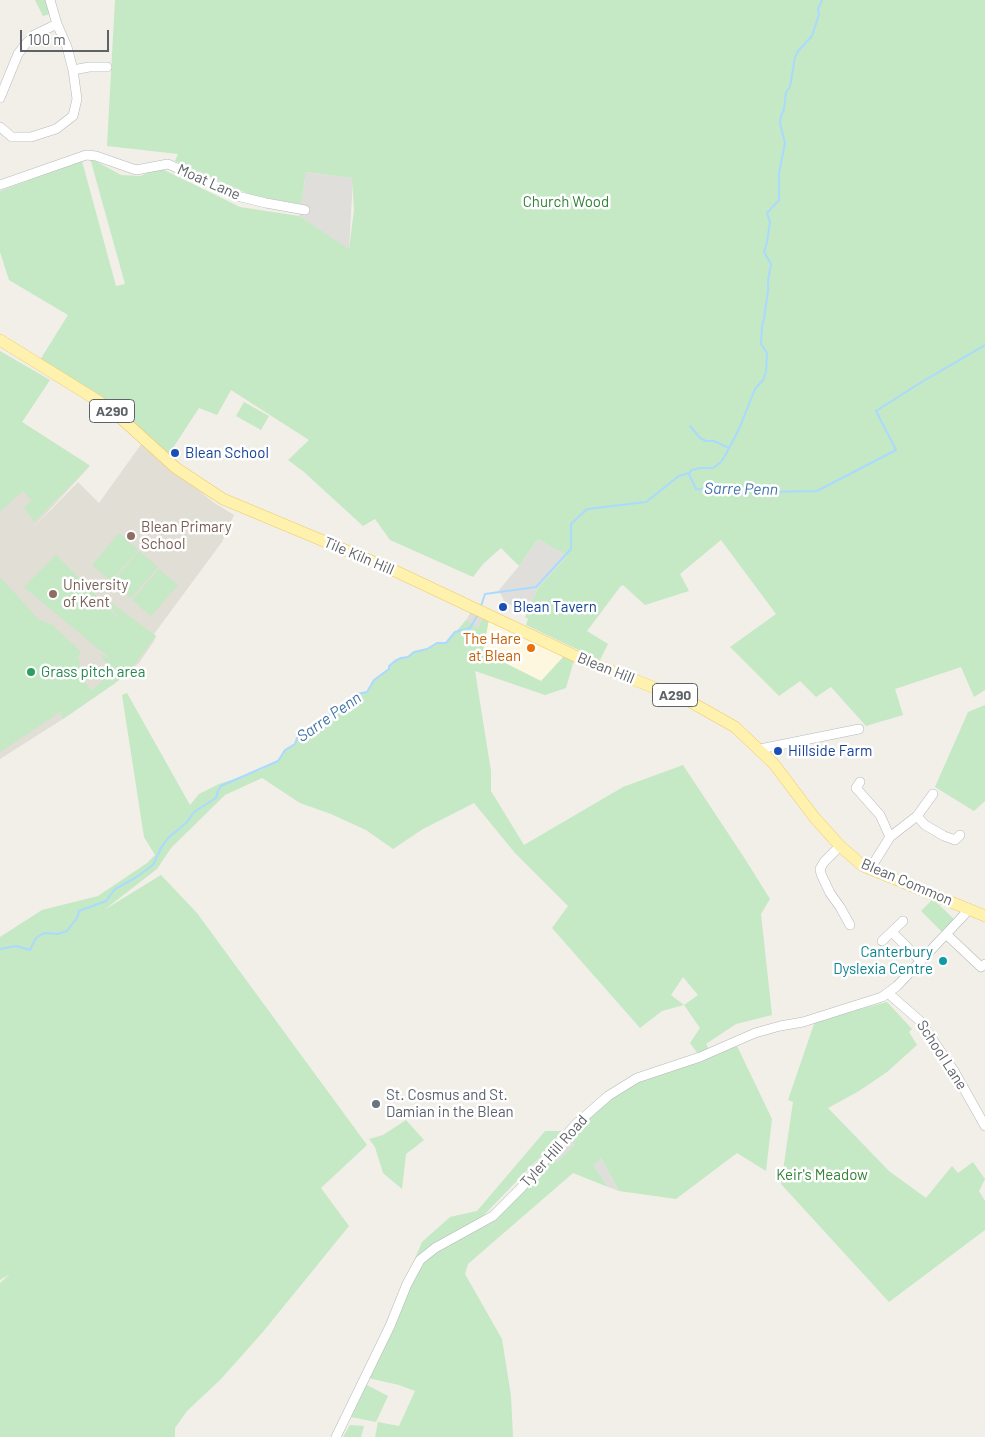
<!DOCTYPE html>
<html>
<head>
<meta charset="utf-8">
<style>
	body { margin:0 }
	#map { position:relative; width:985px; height:1437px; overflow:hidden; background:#f1efe8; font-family:Barlow,sans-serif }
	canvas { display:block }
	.scale { position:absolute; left:20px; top:30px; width:89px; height:22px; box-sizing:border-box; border:2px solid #5f6368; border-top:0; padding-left:6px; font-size:15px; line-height:18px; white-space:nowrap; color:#5f6368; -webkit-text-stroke:4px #fff; paint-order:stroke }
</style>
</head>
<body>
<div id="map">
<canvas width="985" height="1437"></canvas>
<div class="scale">100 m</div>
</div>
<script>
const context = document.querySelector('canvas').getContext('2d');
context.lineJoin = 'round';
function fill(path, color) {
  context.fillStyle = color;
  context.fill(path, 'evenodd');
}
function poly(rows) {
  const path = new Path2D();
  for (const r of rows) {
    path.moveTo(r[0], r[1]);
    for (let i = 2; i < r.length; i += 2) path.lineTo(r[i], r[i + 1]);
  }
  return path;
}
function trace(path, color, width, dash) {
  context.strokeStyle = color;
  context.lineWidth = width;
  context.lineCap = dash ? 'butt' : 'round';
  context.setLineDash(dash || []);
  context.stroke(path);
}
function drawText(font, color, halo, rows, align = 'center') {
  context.font = font + ' Barlow,sans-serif';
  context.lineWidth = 5;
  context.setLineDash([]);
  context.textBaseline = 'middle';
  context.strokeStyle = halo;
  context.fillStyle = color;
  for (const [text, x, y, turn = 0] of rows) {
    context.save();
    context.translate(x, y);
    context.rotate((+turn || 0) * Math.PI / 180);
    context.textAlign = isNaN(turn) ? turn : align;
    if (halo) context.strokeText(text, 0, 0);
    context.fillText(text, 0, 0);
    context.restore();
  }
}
const commercial = poly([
	[489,619,564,656,542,681,483,652]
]);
const industrial = poly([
	[306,172,353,178,349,250,299,216],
	[538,539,567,556,538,588,528,611,505,603,499,590,519,566],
	[471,611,483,617,478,628,466,621],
	[569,1136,574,1145,557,1162,551,1156],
	[601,1158,619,1191,608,1187,592,1164]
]);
const education = poly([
	[0,408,90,466,31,530,78,482,99,503,142,443,213,502,234,515,222,542,154,634,156,636,154,641,139,663,114,684,63,719,0,759]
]);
const green = poly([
	[35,0,47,0,50,14,43,16],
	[115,0,985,0,985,690,974,697,961,667,895,689,903,715,866,726,831,687,816,697,800,681,779,696,730,647,776,614,721,540,680,574,689,591,645,605,623,585,620,587,587,631,608,644,600,660,526,625,528,619,525,617,538,588,567,556,538,539,519,566,501,548,483,564,473,577,390,540,375,519,363,526,304,472,288,460,309,440,231,390,217,415,199,408,169,454,136,425,40,360,68,315,9,280,0,252,0,191,82,161,116,286,125,284,90,158,121,175,140,176,160,168,240,207,299,216,349,249,354,210,352,178,306,172,301,204,253,196,175,161,178,154,107,146],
	[0,351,50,380,22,422,89,465,82,474,34,522,24,507,32,501,23,491,0,511],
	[244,402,269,416,261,430,236,416],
	[119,533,138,550,111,581,92,565],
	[139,551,158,567,131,598,112,582],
	[56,555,121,621,105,598,156,636,129,672,115,683,63,719,60,712,0,752,0,577,39,620,51,624,81,652,78,657,80,664,79,672,91,691,113,672,100,654,112,660,24,587],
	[159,569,178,585,151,616,132,600],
	[483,617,489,619,483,652,541,681,564,656,574,660,566,688,545,695,475,671,491,771,491,791,524,845,623,787,683,765,745,859,770,899,761,914,772,1015,736,1024,706,1044,709,1049,698,1054,690,1043,700,1028,684,1005,662,1011,640,1028,552,928,568,906,515,853,474,803,423,829,393,849,366,830,331,814,300,803,262,778,225,795,171,848,157,869,104,910,161,875,197,913,367,1145,321,1188,349,1226,262,1333,221,1379,187,1411,175,1428,175,1437,0,1437,0,1283,10,1274,0,1280,0,937,42,910,98,896,147,863,155,855,144,837,122,695,127,693,190,805,199,794,219,784,261,770,278,761,285,750,295,744,297,738,318,728,321,721,334,712,345,709,357,694,367,692,374,680,389,670,389,666,395,661,401,658,408,657,414,652,427,649,437,643,446,643,466,620,478,628],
	[683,977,698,995,684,1005,671,995],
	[985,705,985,801,974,811,935,787,968,712],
	[933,899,955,920,942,932,921,911],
	[887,1002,912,1029,909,1032,917,1045,887,1072,859,1091,828,1108,889,1171,926,1198,952,1166,958,1173,973,1162,985,1179,979,1191,985,1201,985,1230,889,1302,781,1184,793,1102,788,1100,815,1021],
	[737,1046,772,1119,766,1171,737,1153,676,1199,619,1191,601,1158,593,1165,608,1187,573,1173,468,1264,465,1274,502,1339,511,1396,513,1437,375,1437,378,1422,399,1426,415,1391,399,1385,368,1378,417,1274,428,1257,474,1231,551,1156,557,1162,574,1145,569,1136,601,1105,648,1076,677,1069],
	[406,1120,424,1140,406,1154,402,1189,383,1173,375,1147,369,1139,383,1135],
	[545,1131,562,1131,545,1152,483,1216,434,1245,410,1270,422,1242,450,1217,477,1211],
	[365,1384,388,1396,376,1422,351,1417],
	[350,1425,364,1426,361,1437,343,1437]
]);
const stream = poly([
	[690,426,700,438,706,441,714,441,729,448],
	[689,474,696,489,767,492,817,491,896,450,876,411,920,383,985,345],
	[481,606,485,594,536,587,571,549,571,524,587,509,646,502,679,476,689,473,692,470,700,468,713,468,721,462,726,454,739,429,755,389,763,380,766,372,767,353,761,344,762,326,764,319,768,291,768,281,771,264,764,252,767,242,770,222,767,213,779,200,779,173,785,143,780,123,781,116,784,109,786,92,790,87,795,57,798,51,812,36,819,14,818,9,822,0],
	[0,949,16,946,30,950,36,938,44,933,58,934,67,931,77,918,79,911,106,901,115,889,135,878,153,865,161,848,168,838,187,822,194,812,216,798,218,791,221,786,278,761,285,750,295,744,297,738,318,728,321,721,334,712,345,709,357,694,367,692,374,680,389,669,389,666,395,661,401,658,408,657,414,652,427,649,437,643,446,643,455,632,470,628,477,616]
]);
const minor = poly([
	[73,70,89,67,107,67],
	[0,98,18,54,24,46,34,35,57,24],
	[0,127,12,137,31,137,56,129,73,116,77,99,73,70,67,47,57,24,50,0],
	[0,185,86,155,96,156,136,170,168,164,241,197,266,203,305,210],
	[760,749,859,729],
	[860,782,856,788,880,815,890,837],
	[917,816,925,825,944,836,955,840,960,835],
	[840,846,824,862,820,869,821,874,830,893,840,907,850,925],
	[871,870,875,861,890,837,917,816,933,794],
	[892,932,921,961],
	[946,934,981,967,985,964],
	[882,941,903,921],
	[888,993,920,1021,954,1071,985,1126],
	[336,1437,390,1326,407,1284,420,1260,435,1248,493,1216,521,1188,575,1125,608,1096,637,1078,700,1057,755,1033,780,1026,803,1022,882,997,897,986,964,915,968,908]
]);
const major = poly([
	[0,340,100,402,123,420,176,468,223,499,393,570,588,662,689,701,735,727,774,764,814,817,840,846,863,866,985,916]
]);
const markers = [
	[175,453,5,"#1a4fb4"],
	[131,536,5,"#8d6e63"],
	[53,594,5,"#8d6e63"],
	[503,607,5,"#1a4fb4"],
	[531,648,5,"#e8710a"],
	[31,672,5,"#2e9e5b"],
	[778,751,5,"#1a4fb4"],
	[943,961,5,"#0f9aa8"],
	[376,1104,5,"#6b7280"]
];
const shields = [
	[112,411,45],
	[675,695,45]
];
const shieldNames = [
	["A290",112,411],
	["A290",675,695]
];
const streetNames = [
	["Moat Lane",209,182,24],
	["Tile Kiln Hill",359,556,23],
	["Blean Hill",606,668,22],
	["Blean Common",907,882,23],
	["School Lane",942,1055,57],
	["Tyler Hill Road",554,1151,-48]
];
const parkNames = [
	["Church Wood",566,202],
	["Keir's Meadow",822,1175]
];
const transitNames = [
	["Blean School",185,453],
	["Blean Tavern",513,607],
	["Hillside Farm",788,751]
];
const educationNames = [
	["Blean Primary",141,527],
	["School",141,544],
	["University",63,585],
	["of Kent",63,602]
];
const foodNames = [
	["The Hare",521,639],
	["at Blean",521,656]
];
const leisureNames = [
	["Grass pitch area",41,672]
];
const cultureNames = [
	["Canterbury",933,952],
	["Dyslexia Centre",933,969]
];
const worshipNames = [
	["St. Cosmus and St.",386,1095],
	["Damian in the Blean",386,1112]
];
const waterNames = [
	["Sarre Penn",741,489,1],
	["Sarre Penn",329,717,-35]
];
fill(commercial, '#fef7e0');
fill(industrial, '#e0deda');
fill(education, '#e1ded6');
fill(green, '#c5e8c5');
trace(stream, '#aadaff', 2);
trace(minor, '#b5b8bc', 10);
trace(major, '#f2c960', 12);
trace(minor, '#fff', 9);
trace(major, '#fff2af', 11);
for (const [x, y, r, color] of markers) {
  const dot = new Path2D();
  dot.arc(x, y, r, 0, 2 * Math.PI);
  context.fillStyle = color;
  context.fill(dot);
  trace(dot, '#fff', 2);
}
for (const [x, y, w] of shields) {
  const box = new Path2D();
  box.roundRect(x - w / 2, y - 11.5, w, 23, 4);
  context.fillStyle = '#fff';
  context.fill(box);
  trace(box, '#5f6368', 1);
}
drawText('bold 14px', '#5f6368', null, shieldNames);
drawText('15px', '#5f6368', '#fff', streetNames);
drawText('15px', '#348238', '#fff', parkNames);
drawText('15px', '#164399', '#fff', transitNames, 'left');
drawText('15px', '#785e54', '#fff', educationNames, 'left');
drawText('15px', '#c56008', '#fff', foodNames, 'right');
drawText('15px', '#27864d', '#fff', leisureNames, 'left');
drawText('15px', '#0d838f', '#fff', cultureNames, 'right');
drawText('15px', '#5b616d', '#fff', worshipNames, 'left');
drawText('italic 16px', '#4174aa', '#fff', waterNames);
</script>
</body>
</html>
